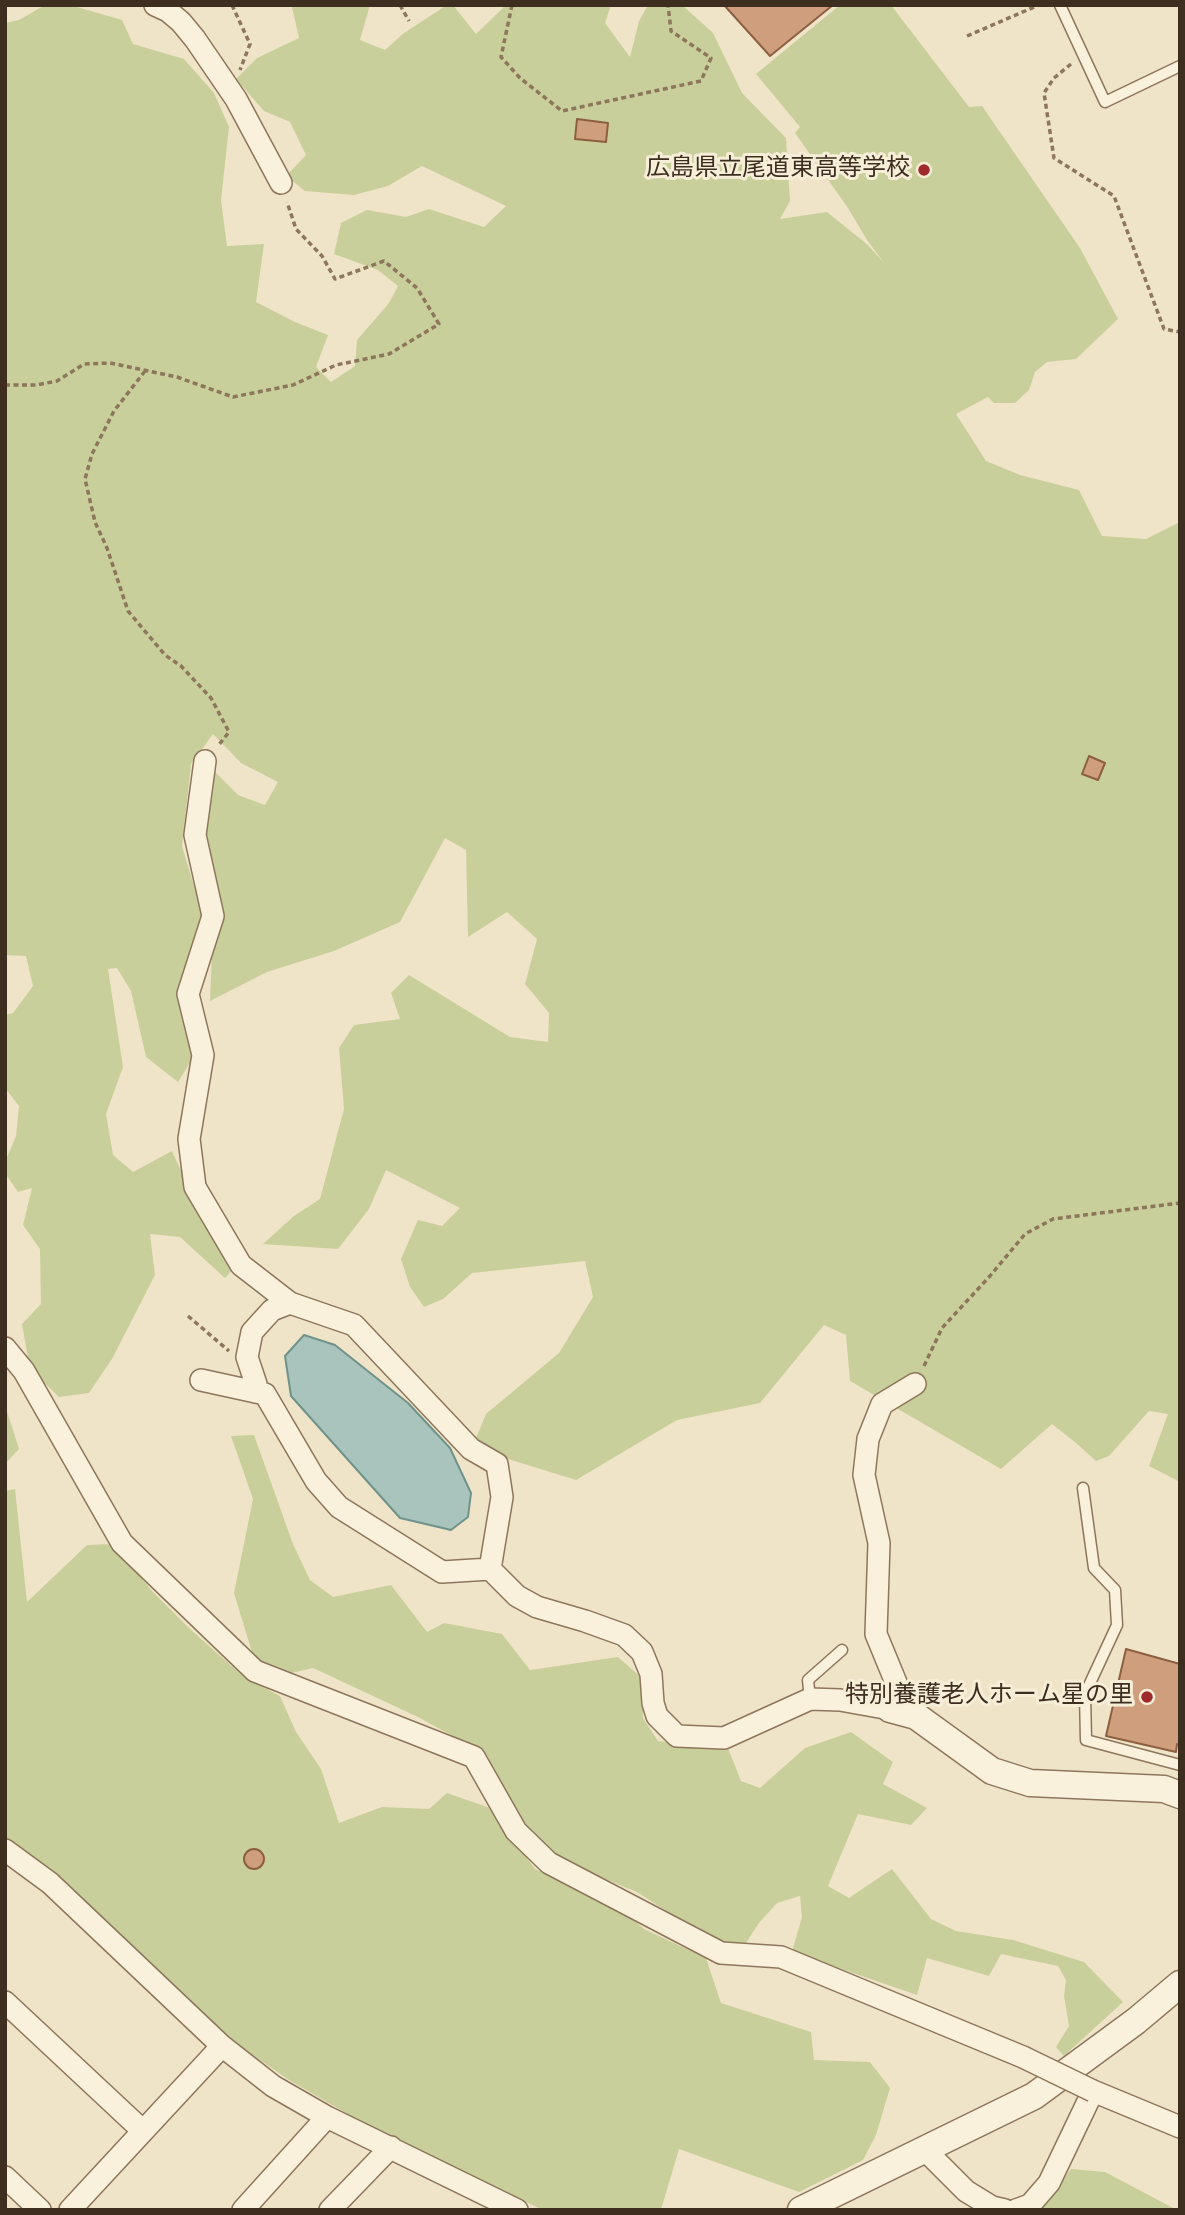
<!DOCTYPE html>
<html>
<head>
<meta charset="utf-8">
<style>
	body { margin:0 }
	#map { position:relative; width:1185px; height:2215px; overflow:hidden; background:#f0e4c8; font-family:Spectral,serif }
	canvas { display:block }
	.frame { position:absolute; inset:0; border:7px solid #3d2e20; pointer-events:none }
</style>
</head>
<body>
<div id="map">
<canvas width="1185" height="2215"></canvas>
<div class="frame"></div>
</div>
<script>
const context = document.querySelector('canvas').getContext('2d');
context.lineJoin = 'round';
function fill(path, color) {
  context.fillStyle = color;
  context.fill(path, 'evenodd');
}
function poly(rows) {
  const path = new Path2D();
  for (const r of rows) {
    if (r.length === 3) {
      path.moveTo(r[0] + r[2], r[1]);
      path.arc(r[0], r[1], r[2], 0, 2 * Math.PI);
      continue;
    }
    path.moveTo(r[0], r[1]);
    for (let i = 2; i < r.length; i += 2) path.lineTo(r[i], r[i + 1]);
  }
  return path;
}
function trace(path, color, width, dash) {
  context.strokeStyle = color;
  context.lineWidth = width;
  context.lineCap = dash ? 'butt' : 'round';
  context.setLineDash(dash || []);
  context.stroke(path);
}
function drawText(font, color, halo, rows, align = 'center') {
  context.font = font + ' Spectral,"Noto Sans JP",serif';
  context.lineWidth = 6;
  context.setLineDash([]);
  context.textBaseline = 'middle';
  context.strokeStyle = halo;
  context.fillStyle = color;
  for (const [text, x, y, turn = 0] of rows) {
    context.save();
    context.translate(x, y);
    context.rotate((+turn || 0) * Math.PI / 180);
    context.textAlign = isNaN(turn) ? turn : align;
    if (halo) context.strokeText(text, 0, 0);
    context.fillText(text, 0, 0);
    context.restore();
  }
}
const green = poly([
	[45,5,70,5,122,20,133,44,184,59,214,93,229,127,221,200,227,246,264,244,256,302,295,322,328,335,316,367,331,382,355,366,357,340,389,303,398,286,378,270,334,254,341,223,367,210,406,217,429,209,484,227,506,206,422,166,388,186,354,195,305,191,286,176,306,155,290,122,264,111,236,79,257,58,299,38,292,7,293,5,370,5,360,40,385,50,404,33,447,5,453,5,476,34,506,5,611,5,605,23,630,57,639,21,648,5,682,5,713,33,742,93,786,138,790,201,780,219,827,212,868,245,884,263,867,240,848,208,795,133,800,127,756,74,840,5,891,5,969,107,982,106,1080,248,1118,319,1076,359,1047,362,1035,372,1029,390,1015,403,994,403,988,397,956,414,986,461,1020,475,1079,490,1102,536,1146,539,1180,522,1180,1482,1149,1466,1168,1414,1149,1411,1109,1456,1096,1461,1076,1443,1052,1424,1001,1469,850,1381,846,1335,824,1325,760,1403,677,1420,576,1480,508,1459,476,1438,486,1414,559,1353,593,1297,585,1261,472,1273,443,1299,424,1307,410,1287,401,1259,418,1220,442,1226,460,1208,386,1170,369,1209,338,1249,263,1244,294,1216,320,1199,344,1109,339,1048,354,1025,400,1019,391,993,409,975,510,1037,548,1042,549,1013,525,984,537,939,507,912,468,937,466,850,445,838,400,922,334,951,267,972,210,1001,212,951,204,844,212,769,238,795,265,805,278,782,241,763,213,734,191,764,182,846,203,916,196,1053,178,1082,146,1057,131,991,117,968,108,969,123,1067,106,1114,113,1155,133,1172,172,1151,188,1186,236,1266,225,1278,180,1237,150,1234,155,1275,112,1359,89,1393,59,1397,30,1369,22,1324,41,1304,40,1249,23,1225,32,1188,18,1192,5,1173,5,1162,16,1136,19,1106,5,1088,5,1015,13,1013,33,986,26,956,5,955,5,23,19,20],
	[5,1405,19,1449,5,1464],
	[254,1435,293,1544,310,1580,333,1597,391,1585,427,1632,444,1623,502,1634,530,1670,618,1657,643,1679,643,1718,658,1741,728,1748,741,1781,760,1788,805,1748,851,1732,893,1762,883,1784,927,1808,911,1825,858,1814,828,1886,849,1898,892,1869,931,1919,956,1931,1013,1940,1084,1962,1123,2002,1064,2056,1056,2047,1069,2026,1064,1996,1066,1980,1058,1966,1001,1954,989,1976,927,1958,917,1995,792,1952,802,1917,800,1896,777,1903,759,1923,744,1946,714,1942,637,1892,588,1872,545,1851,519,1823,487,1755,418,1717,313,1668,283,1675,254,1659,234,1593,253,1499,231,1436],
	[15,1489,27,1602,87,1545,113,1544,152,1591,190,1629,244,1677,280,1696,296,1732,321,1769,339,1823,382,1807,429,1809,447,1793,490,1808,535,1869,614,1903,644,1929,706,1958,721,2003,811,2032,814,2060,870,2062,890,2088,876,2135,863,2160,799,2192,679,2149,661,2210,543,2210,372,2128,289,2080,231,2040,65,1882,5,1839,5,1491],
	[1071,2169,1105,2172,1177,2210,1038,2210]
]);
const water = poly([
	[304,1335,335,1345,408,1403,450,1448,471,1493,468,1517,451,1530,400,1518,291,1396,285,1356,304,1335]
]);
const building = poly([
	[724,5,833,5,770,56,724,5],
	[577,119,608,123,606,142,575,139,577,119],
	[1089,756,1105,763,1098,780,1082,774,1089,756],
	[1126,1649,1180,1664,1180,1745,1177,1744,1176,1752,1106,1736,1126,1649],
	[254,1859,10]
]);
const path = poly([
	[232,5,250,44,240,70],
	[400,5,409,21],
	[512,5,501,57,520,78,562,111,701,81,711,58,671,31,668,5],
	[967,36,1039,5],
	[1071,64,1054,78,1044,93,1054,158,1114,196,1164,329,1180,332],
	[145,371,114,411,92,454,85,479,95,522,107,548,128,611,165,655,181,666,211,698,229,732,218,746],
	[5,385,36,385,57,381,84,364,110,363,177,377,233,397,293,385,336,365,389,354,439,324,417,288,384,261,335,279,322,256,296,229,287,202],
	[188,1316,229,1351],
	[924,1366,942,1328,990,1276,1025,1234,1053,1219,1180,1203]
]);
const service = poly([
	[1060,5,1105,102,1180,66],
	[1083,1488,1094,1568,1115,1590,1117,1625,1085,1694,1086,1740,1180,1765],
	[810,1699,808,1680,842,1650]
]);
const minor = poly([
	[155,5,168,11,181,22,195,39,236,99,281,183],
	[205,761,195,835,213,916,188,994,203,1055,189,1139,195,1187,241,1265,290,1303],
	[5,1348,24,1371,122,1543,255,1671,474,1757,516,1831,549,1863,721,1953,781,1957,1023,2057],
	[201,1380,265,1394,316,1481,339,1507,442,1572,490,1569,517,1596,537,1607,585,1621,624,1635,642,1652,651,1674,653,1703,657,1716,677,1736,724,1738,810,1699,840,1700,890,1709],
	[915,1384,882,1404,868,1439,864,1475,879,1543,876,1634,897,1685,916,1716],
	[255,1392,256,1384,247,1357,252,1332,272,1310,290,1303,354,1325,471,1449,497,1464,502,1497,490,1569],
	[5,1850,50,1883,222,2046,273,2086,327,2117,517,2210],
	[5,2002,143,2131],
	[924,2149,966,2191,992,2207,1005,2210],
	[5,2177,40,2210],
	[70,2210,222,2046],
	[243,2210,327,2117],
	[330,2210,391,2147],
	[1016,2210,1030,2205,1049,2183,1093,2091,1180,2127]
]);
const tertiary = poly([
	[890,1709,916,1716,992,1771,1030,1783,1164,1789,1180,1795],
	[801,2210,1034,2096,1136,2021,1180,1984]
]);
const minorBridge = poly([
	[1023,2057,1093,2091]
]);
const markers = [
	[924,170,7,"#9e2a2b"],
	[1147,1697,7,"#9e2a2b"]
];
const poiNames = [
	["広島県立尾道東高等学校",910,170],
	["特別養護老人ホーム星の里",1133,1697]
];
fill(green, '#c9cf9b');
fill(water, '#a9c4bc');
trace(water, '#6f938a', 2);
fill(building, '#cf9f7d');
trace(building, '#8d5f41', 2);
trace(service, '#8d765c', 13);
trace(minor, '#8d765c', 24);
trace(tertiary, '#8d765c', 29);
trace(path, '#8d765c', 3.5, [5, 3.5]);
trace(service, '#faf1dc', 10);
trace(minor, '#faf1dc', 21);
trace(tertiary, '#faf1dc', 26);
trace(minorBridge, '#8d765c', 24, []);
trace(minorBridge, '#faf1dc', 21);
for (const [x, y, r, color] of markers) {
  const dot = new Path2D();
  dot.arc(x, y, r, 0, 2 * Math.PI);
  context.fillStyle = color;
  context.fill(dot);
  trace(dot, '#f7eed8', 2.5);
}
drawText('24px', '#3d2e20', '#f7eed8', poiNames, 'right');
</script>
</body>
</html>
